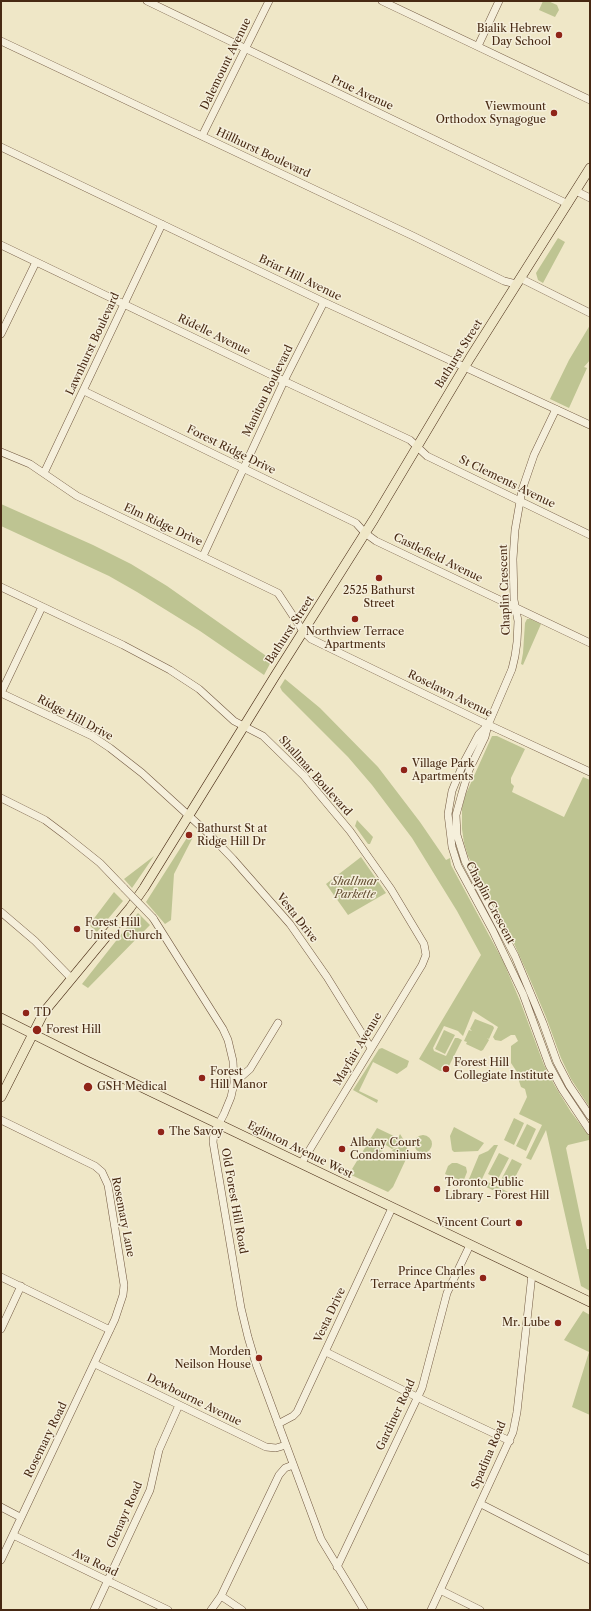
<!DOCTYPE html>
<html>
<head>
<meta charset="utf-8">
<style>
	body { margin:0 }
	#map { position:relative; width:591px; height:1611px; overflow:hidden; background:#efe7c7; font-family:"Libre Caslon Text",serif }
	canvas { display:block }
	.frame { position:absolute; inset:0; border:2px solid #472913; pointer-events:none }
</style>
</head>
<body>
<div id="map">
<canvas width="591" height="1611"></canvas>
<div class="frame"></div>
</div>
<script>
const context = document.querySelector('canvas').getContext('2d');
context.lineJoin = 'round';
function fill(path, color) {
  context.fillStyle = color;
  context.fill(path, 'evenodd');
}
function poly(rows) {
  const path = new Path2D();
  for (const r of rows) {
    if (r.length === 3) {
      path.moveTo(r[0] + r[2], r[1]);
      path.arc(r[0], r[1], r[2], 0, 2 * Math.PI);
      continue;
    }
    path.moveTo(r[0], r[1]);
    for (let i = 2; i < r.length; i += 2) path.lineTo(r[i], r[i + 1]);
  }
  return path;
}
function trace(path, color, width, dash) {
  context.strokeStyle = color;
  context.lineWidth = width;
  context.lineCap = dash ? 'butt' : 'round';
  context.setLineDash(dash || []);
  context.stroke(path);
}
function drawText(font, color, halo, rows, align = 'center') {
  context.font = font + ' "Libre Caslon Text",serif';
  context.lineWidth = 3;
  context.setLineDash([]);
  context.textBaseline = 'middle';
  context.strokeStyle = halo;
  context.fillStyle = color;
  for (const [text, x, y, turn = 0] of rows) {
    context.save();
    context.translate(x, y);
    context.rotate((+turn || 0) * Math.PI / 180);
    context.textAlign = isNaN(turn) ? turn : align;
    if (halo) context.strokeText(text, 0, 0);
    context.fillText(text, 0, 0);
    context.restore();
  }
}
const green = poly([
	[543,1,548,1,557,5,559,10,555,17,539,10],
	[558,238,565,242,543,283,538,280,536,273],
	[590,325,590,360,584,367,587,368,569,408,550,399,569,360],
	[1,504,93,545,131,564,167,586,272,660,264,675,200,631,137,592,109,576,1,526],
	[527,619,531,619,541,624,523,665,521,664,523,653,525,623],
	[285,679,320,708,378,767,420,822,446,860,450,858,451,865,503,961,520,1001,544,1065,555,1086,571,1112,590,1137,589,1140,568,1145,566,1148,587,1249,590,1249,590,1291,581,1286,546,1130,531,1160,526,1158,542,1125,519,1114,527,1097,525,1089,521,1087,519,1081,519,1075,511,1063,511,1046,518,1041,515,1035,511,1035,501,1041,495,1040,493,1037,498,1027,473,1011,463,1036,458,1031,444,1026,433,1048,434,1051,446,1056,455,1038,458,1038,462,1040,449,1066,444,1071,440,1071,419,1059,481,955,457,911,412,838,372,785,348,757,282,691,280,687],
	[492,736,497,736,525,749,511,778,511,783,514,786,512,792,564,817,583,777,590,780,590,1108,571,1079,561,1058,546,1017,529,977,511,937,468,856,464,843,462,829,462,808,465,796],
	[357,820,373,837,370,844,368,844,355,826],
	[190,833,194,835,174,874,171,920,165,924,146,902],
	[154,856,132,888,124,879],
	[361,857,386,893,348,915,326,884],
	[114,892,123,901,97,932,89,925],
	[138,913,150,925,88,988,82,984],
	[475,1019,493,1026,494,1028,489,1039,487,1038,489,1040,483,1050,481,1051,466,1044,467,1042,464,1041,469,1030,472,1031,470,1029],
	[444,1030,455,1035,445,1054,435,1049],
	[382,1048,409,1061,407,1067,397,1074,373,1062,359,1091,378,1100,377,1103,353,1090,379,1049],
	[514,1118,524,1123,514,1145,504,1140],
	[527,1124,536,1129,526,1151,516,1146],
	[454,1127,484,1143,478,1151,454,1152,452,1150,450,1136],
	[377,1128,398,1138,400,1134,405,1142,392,1149,386,1145,383,1147,382,1154,385,1158,389,1160,393,1159,396,1157,392,1150,406,1144,408,1151,407,1157,393,1187,388,1192,349,1174],
	[423,1144,9],
	[494,1145,498,1145,482,1179,512,1194,512,1199,469,1179,479,1155,488,1151],
	[499,1153,509,1158,498,1179,488,1174],
	[512,1159,522,1164,511,1185,501,1180],
	[452,1163,457,1163,466,1167,467,1172,463,1182,445,1174,448,1166],
	[583,1311,590,1315,590,1415,572,1407,589,1352,564,1340]
]);
const minor = poly([
	[147,1,568,204],
	[382,1,590,100],
	[1,41,413,236,504,281,516,284],
	[478,46,499,1],
	[202,136,269,1],
	[1,147,324,302,590,425],
	[576,191,590,198],
	[1,245,284,381,410,440,427,456,590,535],
	[520,278,590,313],
	[1,334,36,262],
	[84,391,356,523,365,533,376,541,590,643],
	[556,409,534,455,522,490,515,530,513,559,514,600,518,621,517,642,515,656,512,669,488,725,485,737,469,770,462,793,456,815,457,835,465,861,515,956,543,1023,557,1062,569,1085,590,1116],
	[1,452,30,464,77,496,278,593,303,631,311,639,478,720,590,772],
	[44,473,162,224],
	[203,556,284,381,324,302],
	[1,587,123,645,170,670,199,689,234,721,263,736,304,776,350,831,391,889,424,944,426,955,422,965,301,1164],
	[1,693,92,736,110,748,142,773,210,835,233,859,290,924,327,977,371,1048],
	[1,693,42,607],
	[488,725,479,734,463,764,452,791,448,814,452,847,458,866,493,931,523,994,549,1065,562,1089,590,1131],
	[1,798,45,820,65,835,100,863,124,888],
	[1,912,35,941,71,978],
	[153,918,223,1029,228,1040,233,1061,234,1083,231,1097,224,1114,214,1133,213,1142,241,1308,248,1337,256,1364,321,1539,364,1610],
	[234,1083,250,1069,278,1023],
	[1,1120,95,1166,102,1172,108,1185,124,1285,123,1295,115,1319,1,1560],
	[1,1277,110,1330],
	[1,1329,21,1286],
	[326,1352,427,1402,510,1441],
	[95,1364,266,1447,276,1448,286,1445],
	[278,1424,293,1416,297,1412,392,1208],
	[481,1504,590,1560],
	[1,1507,20,1517],
	[13,1535,168,1610],
	[337,1567,422,1388,447,1293,470,1245],
	[440,1590,480,1610],
	[221,1596,242,1610],
	[94,1610,150,1490,159,1450,179,1405],
	[211,1610,221,1596,279,1475,285,1468,293,1465],
	[431,1610,513,1432,517,1412,532,1274]
]);
const major = poly([
	[1,1018,87,1061,590,1302],
	[1,1097,44,1012,130,908,144,888,275,676,374,519,470,358,590,168]
]);
const minorBridge = poly([
	[124,888,153,918]
]);
const markers = [
	[559,35,4,"#8f2418"],
	[554,113,4,"#8f2418"],
	[379,578,4,"#8f2418"],
	[355,619,4,"#8f2418"],
	[404,770,4,"#8f2418"],
	[189,835,4,"#8f2418"],
	[77,929,4,"#8f2418"],
	[26,1013,4,"#8f2418"],
	[37,1030,5,"#8f2418"],
	[446,1069,4,"#8f2418"],
	[202,1078,4,"#8f2418"],
	[88,1087,5,"#8f2418"],
	[161,1132,4,"#8f2418"],
	[342,1149,4,"#8f2418"],
	[437,1189,4,"#8f2418"],
	[519,1223,4,"#8f2418"],
	[483,1278,4,"#8f2418"],
	[558,1323,4,"#8f2418"],
	[259,1358,4,"#8f2418"]
];
const poiNames = [
	["Bialik Hebrew",551,29,"right"],
	["Day School",551,42,"right"],
	["Viewmount",546,107,"right"],
	["Orthodox Synagogue",546,120,"right"],
	["2525 Bathurst",379,591,"center"],
	["Street",379,604,"center"],
	["Northview Terrace",355,632,"center"],
	["Apartments",355,645,"center"],
	["Village Park",412,764],
	["Apartments",412,777],
	["Bathurst St at",197,829],
	["Ridge Hill Dr",197,842],
	["Forest Hill",85,923],
	["United Church",85,936],
	["TD",34,1013],
	["Forest Hill",46,1030],
	["Forest Hill",454,1063],
	["Collegiate Institute",454,1076],
	["Forest",210,1072],
	["Hill Manor",210,1085],
	["GSH Medical",97,1087],
	["The Savoy",169,1132],
	["Albany Court",350,1143],
	["Condominiums",350,1156],
	["Toronto Public",445,1183],
	["Library - Forest Hill",445,1196],
	["Vincent Court",511,1223,"right"],
	["Prince Charles",475,1272,"right"],
	["Terrace Apartments",475,1285,"right"],
	["Mr. Lube",550,1323,"right"],
	["Morden",251,1352,"right"],
	["Neilson House",251,1365,"right"]
];
const streetNames = [
	["Dalemount Avenue",226,64,-64],
	["Prue Avenue",362,93,25],
	["Hillhurst Boulevard",263,153,25],
	["Briar Hill Avenue",300,278,26],
	["Ridelle Avenue",214,335,26],
	["Lawnhurst Boulevard",93,344,-65],
	["Bathurst Street",459,354,-58],
	["Manitou Boulevard",268,391,-64],
	["Forest Ridge Drive",231,450,26],
	["St Clements Avenue",507,482,26],
	["Elm Ridge Drive",163,525,25],
	["Castlefield Avenue",438,558,26],
	["Chaplin Crescent",505,590,-92],
	["Bathurst Street",290,630,-57],
	["Roselawn Avenue",450,694,26],
	["Ridge Hill Drive",75,718,28],
	["Shallmar Boulevard",315,776,48],
	["Chaplin Crescent",490,903,62],
	["Vesta Drive",297,918,52],
	["Mayfair Avenue",358,1049,-59],
	["Eglinton Avenue West",300,1150,26],
	["Old Forest Hill Road",234,1201,80],
	["Rosemary Lane",123,1217,79],
	["Vesta Drive",330,1315,-65],
	["Dewbourne Avenue",194,1400,26],
	["Gardiner Road",396,1415,-65],
	["Rosemary Road",46,1440,-64],
	["Spadina Road",489,1455,-67],
	["Glenayr Road",125,1515,-66],
	["Ava Road",95,1563,26]
];
const parkNames = [
	["Shallmar",355,882],
	["Parkette",355,895]
];
fill(green, '#bec492');
trace(minor, '#715840', 8);
trace(major, '#472913', 10);
trace(minor, '#f5efdb', 7);
trace(major, '#efe7c7', 9);
trace(minorBridge, '#715840', 8, []);
trace(minorBridge, '#f5efdb', 7);
for (const [x, y, r, color] of markers) {
  const dot = new Path2D();
  dot.arc(x, y, r, 0, 2 * Math.PI);
  context.fillStyle = color;
  context.fill(dot);
  trace(dot, '#f5efdb', 1.5);
}
drawText('11px', '#472913', '#f5efdb', poiNames, 'left');
drawText('11px', '#472913', '#f5efdb', streetNames);
drawText('italic 11px', '#655033', '#f5efdb', parkNames);
</script>
</body>
</html>
